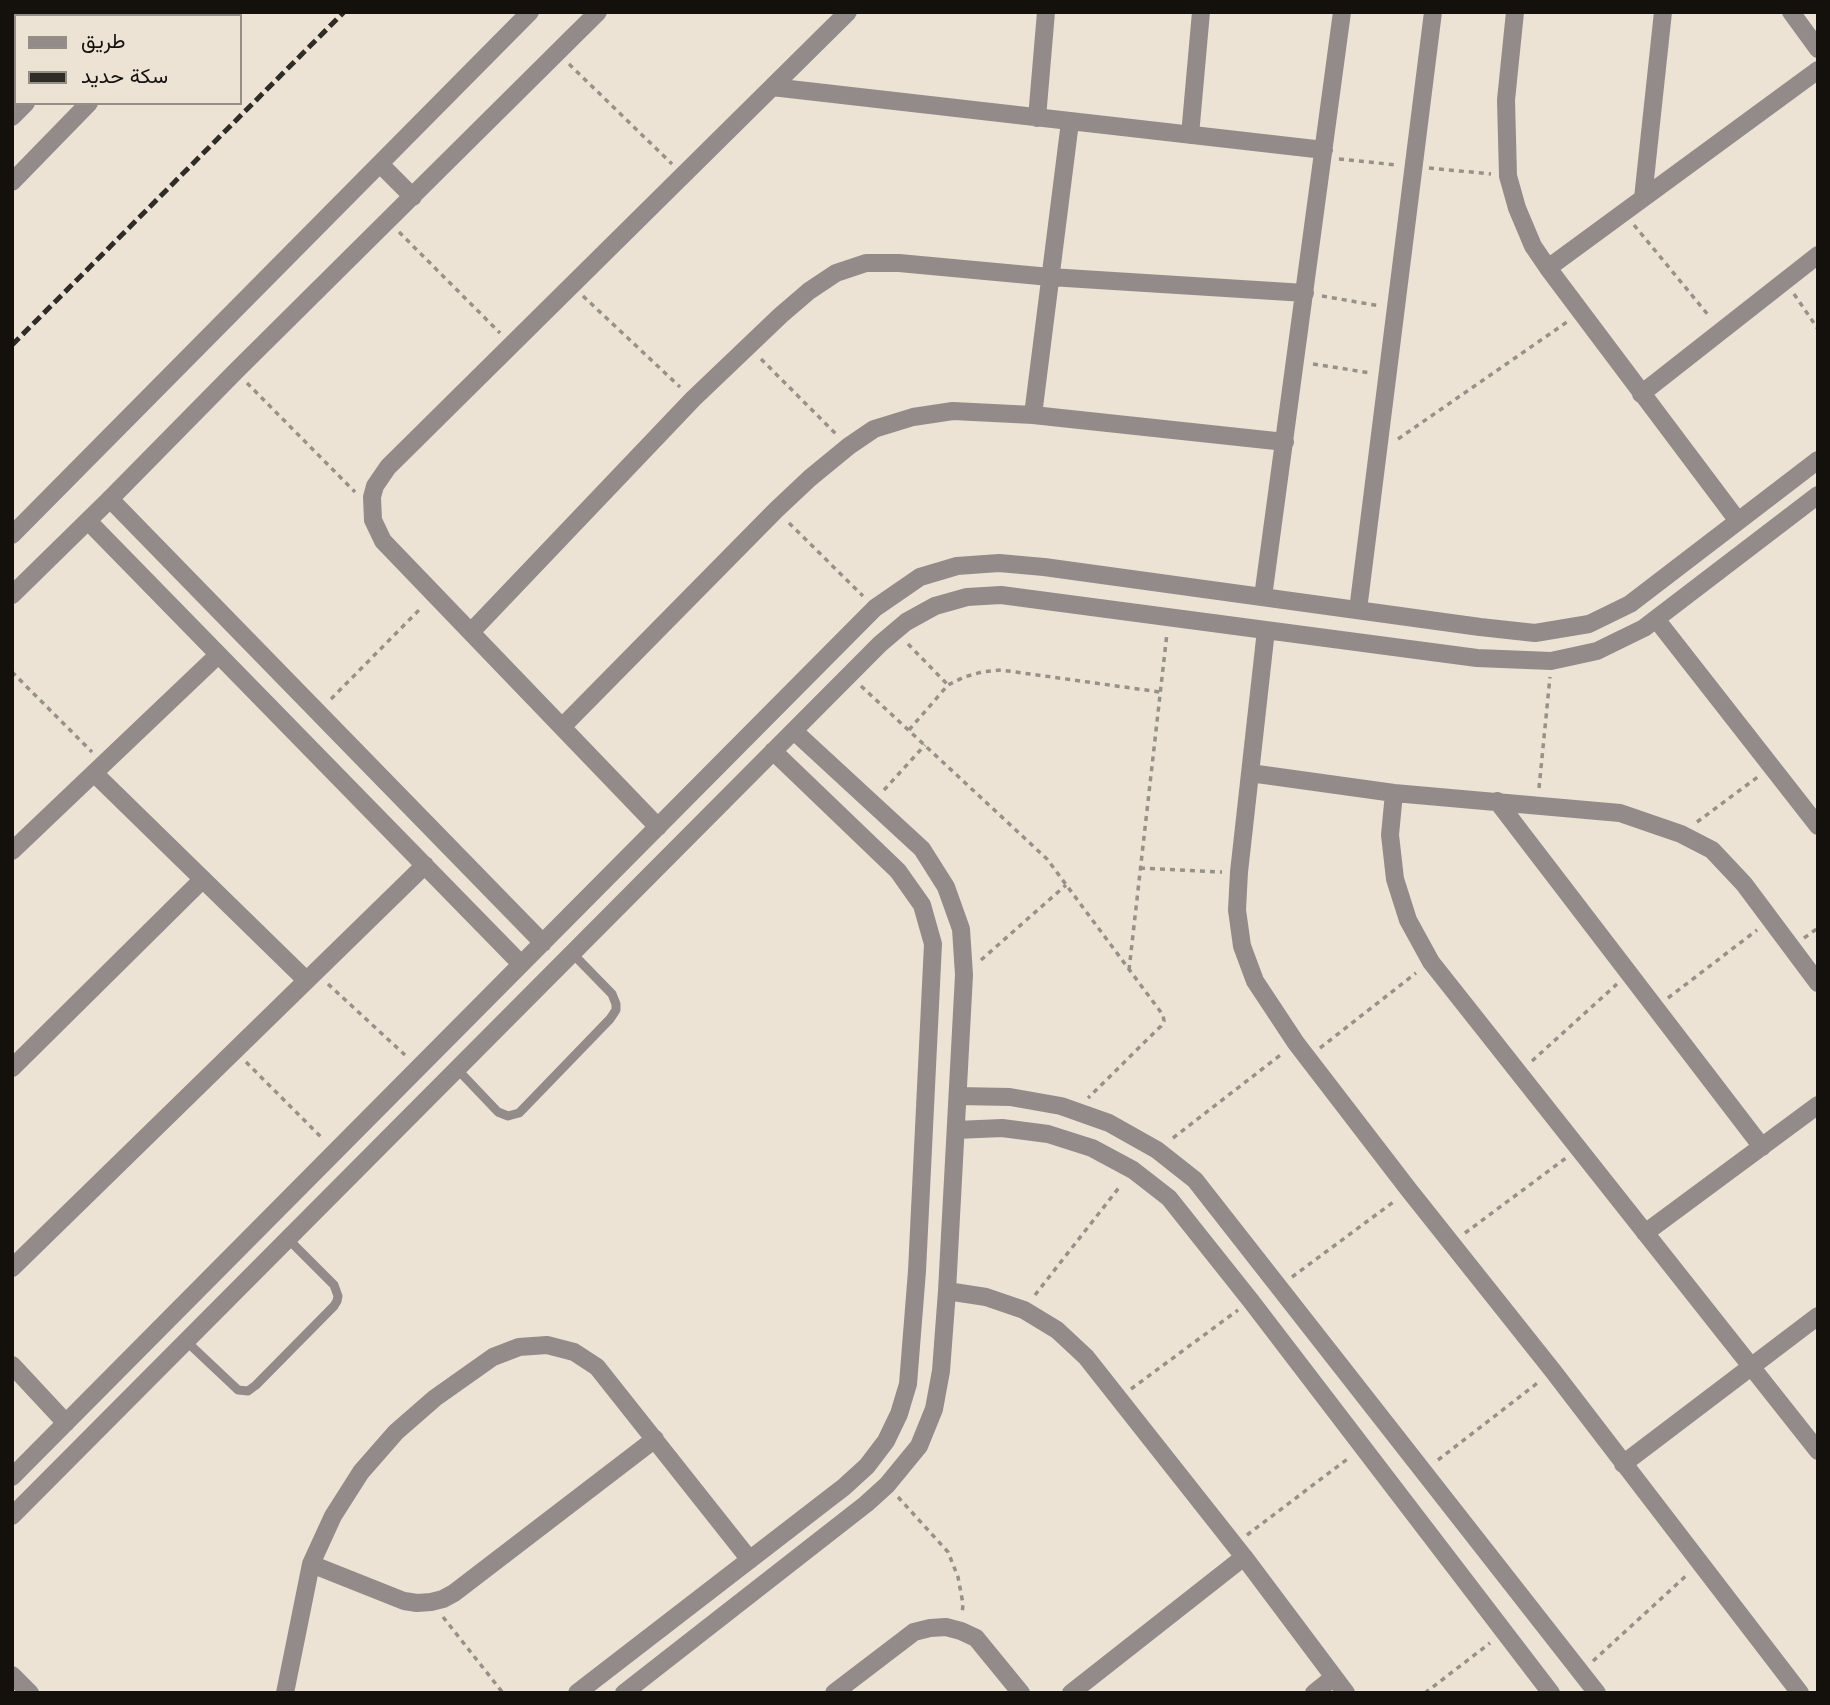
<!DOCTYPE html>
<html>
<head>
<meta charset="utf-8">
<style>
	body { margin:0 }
	#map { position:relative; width:1830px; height:1705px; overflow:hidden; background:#ece3d5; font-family:Inter,Vazirmatn,sans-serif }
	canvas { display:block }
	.frame { position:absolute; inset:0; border:14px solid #14110d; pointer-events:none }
	.legend { position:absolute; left:14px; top:14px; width:228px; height:91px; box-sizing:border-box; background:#ece3d5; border:2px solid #968f85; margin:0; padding:9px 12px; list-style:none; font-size:21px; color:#14110d }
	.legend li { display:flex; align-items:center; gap:14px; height:35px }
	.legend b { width:35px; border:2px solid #968f85 }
</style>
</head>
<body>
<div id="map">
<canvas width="1830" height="1705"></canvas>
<div class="frame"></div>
<ul class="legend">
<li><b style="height:9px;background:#938b89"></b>طريق</li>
<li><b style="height:9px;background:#2f2b26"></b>سكة حديد</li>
</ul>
</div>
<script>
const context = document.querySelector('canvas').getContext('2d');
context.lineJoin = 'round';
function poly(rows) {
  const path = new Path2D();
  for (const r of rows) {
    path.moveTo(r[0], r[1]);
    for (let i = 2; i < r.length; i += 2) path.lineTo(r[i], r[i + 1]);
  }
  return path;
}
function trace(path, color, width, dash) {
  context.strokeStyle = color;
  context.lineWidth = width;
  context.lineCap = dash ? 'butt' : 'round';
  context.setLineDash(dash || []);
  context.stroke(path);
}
const path = poly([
	[15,12,18,16],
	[569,64,672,164],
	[1339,159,1397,165],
	[1429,168,1491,174],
	[1634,225,1709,316],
	[399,232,500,333],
	[1794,294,1818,329],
	[583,296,680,387],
	[1322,296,1380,306],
	[761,359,837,435],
	[1313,364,1371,373],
	[247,383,355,492],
	[1398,439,1567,322],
	[789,523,863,596],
	[908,644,948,685],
	[12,672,92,752],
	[861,686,1047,859,1163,1015,1164,1021,1161,1026,1088,1098],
	[331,699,422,607],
	[909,730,948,685,964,677,982,672,1001,670,1160,692],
	[1539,788,1550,677],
	[884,790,925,745],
	[1697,822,1759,776],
	[1140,868,1222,872],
	[1804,938,1818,928],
	[981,960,1066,885],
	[1129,970,1167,633],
	[328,984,405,1055],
	[1668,998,1757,930],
	[1320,1048,1416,973],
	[1532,1061,1617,984],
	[246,1062,322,1138],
	[1173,1138,1283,1053],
	[1465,1233,1566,1158],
	[1292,1277,1396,1200],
	[1035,1295,1121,1185],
	[1131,1389,1238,1310],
	[1438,1460,1540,1381],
	[898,1497,948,1552,958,1577,963,1604,962,1615],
	[1247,1535,1350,1457],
	[443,1617,503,1693],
	[1593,1661,1688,1574],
	[1425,1693,1490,1643]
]);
const service = poly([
	[457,1069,498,1112,508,1116,519,1113,523,1109,610,1019,616,1010,616,1004,612,994,572,953],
	[186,1341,238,1390,248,1391,256,1385,334,1306,337,1301,338,1296,334,1285,288,1239]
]);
const minor = poly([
	[1515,12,1506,100,1508,176,1517,208,1533,246,1548,268,1738,521],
	[1791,12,1818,49],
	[112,16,115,12],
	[175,16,178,12],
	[772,87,1324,150],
	[12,117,26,103],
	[1037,118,1046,12],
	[1190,135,1201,12],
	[12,182,89,103],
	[1643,198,1663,12],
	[1548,268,1818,70],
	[1641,394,1818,255],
	[1033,415,1070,122],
	[110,499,543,943],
	[88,521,521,964],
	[1263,597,1342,12],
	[1358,610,1433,12],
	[1656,619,1818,826],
	[1266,630,1239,872,1237,910,1242,946,1255,981,1296,1043,1409,1190,1553,1371,1800,1693],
	[471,632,693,399,781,315,809,291,836,273,866,263,899,263,1050,277,1305,293],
	[562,727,776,510,810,478,849,446,874,429,913,417,953,411,1033,415,1285,442],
	[94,773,306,980],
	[1250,773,1394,793,1620,813,1681,834,1712,850,1744,884,1818,983],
	[1394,793,1390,835,1395,879,1408,920,1431,962,1818,1451],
	[1497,801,1762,1147],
	[658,827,383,541,373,520,372,497,375,486,388,467,848,12],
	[12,851,218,655],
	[12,1068,203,879],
	[958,1096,1010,1097,1061,1106,1109,1123,1157,1150,1195,1180,1597,1693],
	[956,1130,1002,1128,1048,1134,1092,1148,1133,1170,1169,1198,1251,1301,1551,1693],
	[1645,1233,1818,1105],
	[12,1268,425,865],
	[947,1291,986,1297,1024,1310,1057,1330,1086,1357,1244,1557,1346,1693],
	[12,1365,66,1423],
	[1623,1464,1818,1316],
	[12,1477,875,608,920,577,957,566,999,563,1044,567,1480,627,1535,633,1589,624,1630,604,1818,460],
	[12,1516,880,644,906,622,935,606,967,597,1001,595,1477,658,1551,661,1597,651,1644,628,1818,495],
	[311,1564,404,1601,417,1603,431,1602,443,1599,454,1593,655,1439],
	[12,1675,30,1693],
	[285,1693,311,1564,333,1516,361,1472,396,1432,435,1398,493,1357,519,1347,547,1345,574,1352,597,1367,750,1560],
	[577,1693,844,1487,867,1466,886,1441,899,1414,908,1384,917,1271,933,944,922,905,898,871,773,751],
	[624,1693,866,1504,887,1485,919,1446,934,1409,941,1371,947,1291,964,975,961,929,946,887,922,849,794,731],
	[834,1693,914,1632,930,1628,946,1627,961,1631,976,1638,1021,1693],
	[1071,1693,1244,1557],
	[1314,1693,1334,1677]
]);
const tertiary = poly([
	[380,164,413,197],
	[12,535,530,12],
	[12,595,110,499,236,371,598,12]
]);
const rail = poly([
	[12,345,344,12]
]);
trace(path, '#979187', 3.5, [5, 5]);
trace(service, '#938b89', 9);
trace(minor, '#938b89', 18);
trace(tertiary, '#938b89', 18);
trace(rail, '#2f2b26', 5, [10, 5]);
</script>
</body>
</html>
